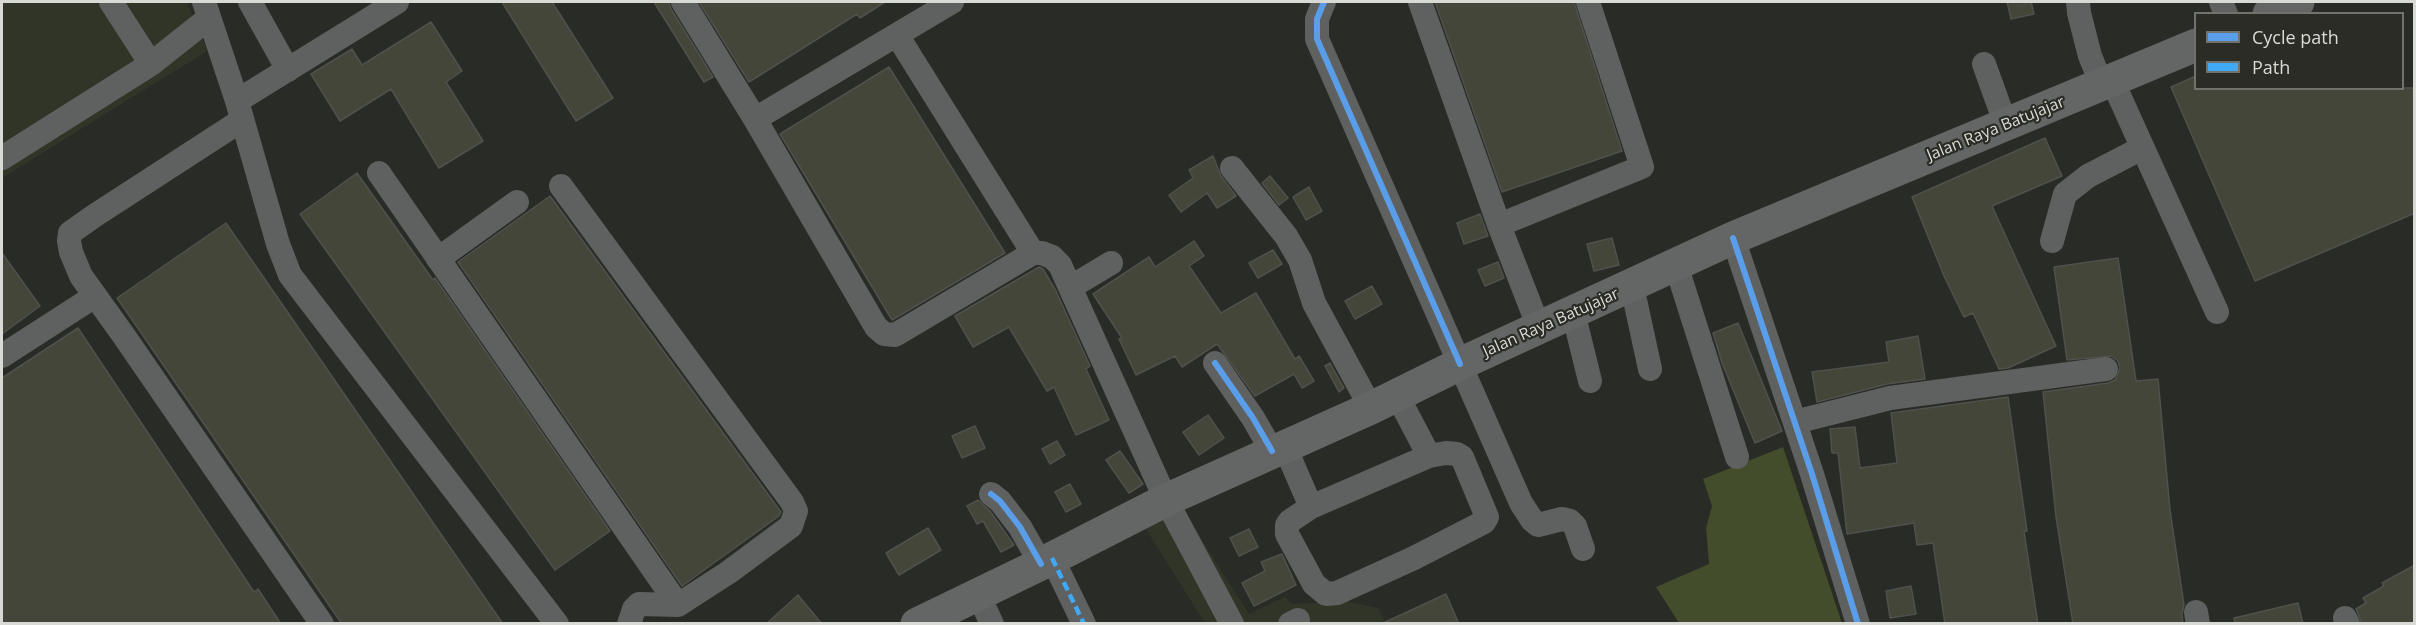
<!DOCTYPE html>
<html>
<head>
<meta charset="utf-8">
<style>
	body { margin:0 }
	#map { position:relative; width:2416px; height:625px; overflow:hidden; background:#292b26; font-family:"Open Sans",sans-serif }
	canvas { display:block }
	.frame { position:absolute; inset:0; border:3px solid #d9dad5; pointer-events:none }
	.legend { position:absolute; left:2194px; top:12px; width:210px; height:78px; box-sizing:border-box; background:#2a2c25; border:2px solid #70726b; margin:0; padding:8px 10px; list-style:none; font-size:18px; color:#d9dad5 }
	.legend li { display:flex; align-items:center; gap:12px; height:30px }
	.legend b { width:30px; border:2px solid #70726b }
</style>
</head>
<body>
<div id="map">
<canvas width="2416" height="625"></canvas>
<div class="frame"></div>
<ul class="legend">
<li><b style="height:8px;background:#5a9eea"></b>Cycle path</li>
<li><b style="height:8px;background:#3fa9f5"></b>Path</li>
</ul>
</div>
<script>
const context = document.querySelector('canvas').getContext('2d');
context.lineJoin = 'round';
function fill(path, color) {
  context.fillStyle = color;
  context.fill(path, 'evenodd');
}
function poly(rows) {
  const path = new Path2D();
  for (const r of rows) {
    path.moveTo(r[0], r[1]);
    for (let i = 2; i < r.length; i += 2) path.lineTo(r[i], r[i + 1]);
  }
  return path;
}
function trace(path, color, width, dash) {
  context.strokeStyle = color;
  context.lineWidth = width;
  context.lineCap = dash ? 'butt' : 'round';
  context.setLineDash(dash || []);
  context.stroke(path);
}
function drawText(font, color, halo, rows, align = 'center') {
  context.font = font + ' "Open Sans",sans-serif';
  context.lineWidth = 4.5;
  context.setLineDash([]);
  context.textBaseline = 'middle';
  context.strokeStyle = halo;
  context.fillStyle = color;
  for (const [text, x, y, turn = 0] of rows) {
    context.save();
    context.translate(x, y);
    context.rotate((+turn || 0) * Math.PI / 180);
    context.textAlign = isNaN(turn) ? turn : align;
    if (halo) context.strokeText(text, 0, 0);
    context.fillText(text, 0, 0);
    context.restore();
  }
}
const built = poly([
	[2,2,187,2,207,51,2,178],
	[1179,504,1249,614,1285,597,1291,604,1346,601,1378,608,1385,623,1205,623,1144,526]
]);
const green = poly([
	[1783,447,1842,623,1679,623,1656,587,1709,564,1706,528,1712,506,1703,479]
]);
const building = poly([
	[502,2,552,2,613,98,576,121,502,2],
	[654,2,669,2,671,9,713,77,704,82,654,2],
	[699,2,885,2,860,18,857,14,749,82,699,2],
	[1435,2,1574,2,1622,151,1502,192,1435,2],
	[2007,2,2031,2,2034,14,2011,19,2007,2],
	[431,22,462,71,446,82,483,141,439,168,391,89,340,121,311,74,352,49,362,65,431,22],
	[889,67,1005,253,892,320,780,134,889,67],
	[2196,76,2196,88,2415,88,2415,213,2255,281,2171,87,2196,76],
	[2045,138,2062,176,1992,206,2056,346,2008,368,1999,369,1973,313,1964,317,1944,276,1912,197,2045,138],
	[1213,156,1221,176,1236,196,1217,208,1207,193,1181,212,1169,195,1193,178,1189,170,1213,156],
	[357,173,433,280,435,278,610,531,555,570,300,214,357,173],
	[1270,176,1288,198,1279,205,1262,183,1270,176],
	[1309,187,1322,211,1306,220,1293,197,1309,187],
	[550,196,781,512,779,516,682,586,458,262,550,196],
	[1480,214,1488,236,1464,244,1457,223,1480,214],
	[226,223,503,624,342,624,117,298,226,223],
	[1612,238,1619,265,1594,271,1587,244,1612,238],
	[1194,241,1204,256,1189,266,1221,313,1256,293,1295,359,1299,356,1314,381,1302,388,1294,374,1255,396,1217,344,1182,367,1175,356,1136,375,1119,339,1122,338,1093,294,1149,257,1155,267,1194,241],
	[1273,250,1282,264,1258,278,1249,263,1273,250],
	[2,253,40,306,2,334,2,253],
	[2118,258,2136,381,2158,379,2170,510,2184,605,2182,614,2183,624,2073,624,2056,517,2043,392,2108,383,2115,380,2120,368,2118,361,2111,356,2067,360,2054,267,2118,258],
	[1498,262,1504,278,1485,286,1478,270,1498,262],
	[1039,267,1043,269,1056,291,1090,366,1086,369,1109,420,1076,435,1054,387,1047,391,1009,327,973,347,955,316,1039,267],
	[1372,286,1382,304,1355,319,1345,301,1372,286],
	[1738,323,1782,431,1755,443,1722,363,1713,333,1738,323],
	[78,328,254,592,258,589,281,624,2,624,2,378,78,328],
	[1918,336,1925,379,1887,384,1817,402,1812,372,1889,362,1886,342,1918,336],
	[1330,363,1344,388,1339,392,1325,366,1330,363],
	[2008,397,2027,531,2024,531,2038,624,1945,624,1933,543,1917,545,1914,523,1847,534,1838,453,1832,453,1830,429,1855,427,1860,468,1897,463,1891,413,2008,397],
	[1208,415,1224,438,1199,455,1183,432,1208,415],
	[975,426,985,448,962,458,952,436,975,426],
	[1057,441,1065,455,1050,464,1042,449,1057,441],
	[1120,451,1143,484,1129,493,1106,460,1120,451],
	[1070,484,1081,504,1066,512,1055,492,1070,484],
	[978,500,990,511,1014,545,1001,552,983,521,977,524,967,506,978,500],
	[928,528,941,550,899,575,886,553,928,528],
	[1249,529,1258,547,1239,556,1230,538,1249,529],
	[1282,554,1296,585,1254,606,1242,583,1265,571,1261,562,1282,554],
	[2415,565,2415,624,2362,624,2356,609,2366,603,2363,598,2384,586,2382,583,2415,565],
	[1911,586,1916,614,1890,618,1886,591,1911,586],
	[1446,594,1459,624,1381,624,1446,594],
	[798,595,822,624,766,624,798,595],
	[2298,603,2303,624,2235,624,2234,618,2298,603]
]);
const minor = poly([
	[111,2,151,64],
	[204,2,237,101,278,244,290,275,557,624],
	[250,2,288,70],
	[683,2,755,119,876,327,884,334,895,335,1033,253,1042,253,1052,257,1060,265,1166,500,1232,624],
	[1324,2,1317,19,1317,39,1521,503,1532,520,1538,525,1562,519,1570,521,1575,526,1583,549],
	[1420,2,1499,225,1539,328],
	[2078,2,2079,13,2090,56,2102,85],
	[2221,2,2226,14],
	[897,35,1033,253],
	[1984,64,2006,125],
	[2112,80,2217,312],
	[237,101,397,2],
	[755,119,952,2],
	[242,120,94,216,70,233,69,241,71,252,81,276,124,336,322,624],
	[2,158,151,64,209,18],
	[1232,168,1286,236,1300,260,1314,303,1371,408],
	[379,173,678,605,639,604,634,609,629,624],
	[561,186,792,502,796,511,791,526,729,572,678,605],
	[1499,225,1642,167,1588,2],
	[1733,238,1812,474,1858,624],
	[2052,241,2065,194,2088,176,2142,148],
	[438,259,517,202],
	[1676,265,1737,457],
	[1632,286,1650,369],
	[1071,287,1111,263],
	[1573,312,1590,381],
	[2,356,95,296],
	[1215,363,1253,418,1272,451],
	[1795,422,1890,398,2106,369],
	[1285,447,1311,507,1429,456,1397,395],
	[991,494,1000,501,1020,527,1041,564],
	[1311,507,1290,521,1287,525,1287,534,1314,584,1326,594,1337,593,1414,558,1484,522,1487,517,1462,457,1457,454,1446,453,1429,456],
	[1052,558,1084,624],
	[978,594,992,624],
	[2196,612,2198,624],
	[2345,618,2348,624],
	[1290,624,1298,620]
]);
const highway = poly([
	[2269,14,2298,2],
	[917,624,1041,564,1166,500,1371,408,1460,364,1733,238,2196,45]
]);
const quiet = poly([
	[1052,558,1084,624]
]);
const cycleway = poly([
	[1324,2,1317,19,1317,39,1460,364],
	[1733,238,1812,474,1858,624],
	[1215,363,1253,418,1272,451],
	[991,494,1000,501,1020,527,1041,564]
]);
const streetNames = [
	["Jalan Raya Batujajar",1996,129,-22],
	["Jalan Raya Batujajar",1551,323,-24]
];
fill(built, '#313528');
fill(green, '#434c2b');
fill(building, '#434639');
trace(building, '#50514d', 1.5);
trace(minor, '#5f6060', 24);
trace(highway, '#646666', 33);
trace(quiet, '#3fa9f5', 4.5, [9, 4.5]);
trace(cycleway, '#5a9eea', 6);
drawText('16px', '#d9dad5', '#2a2c25', streetNames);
</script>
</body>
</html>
